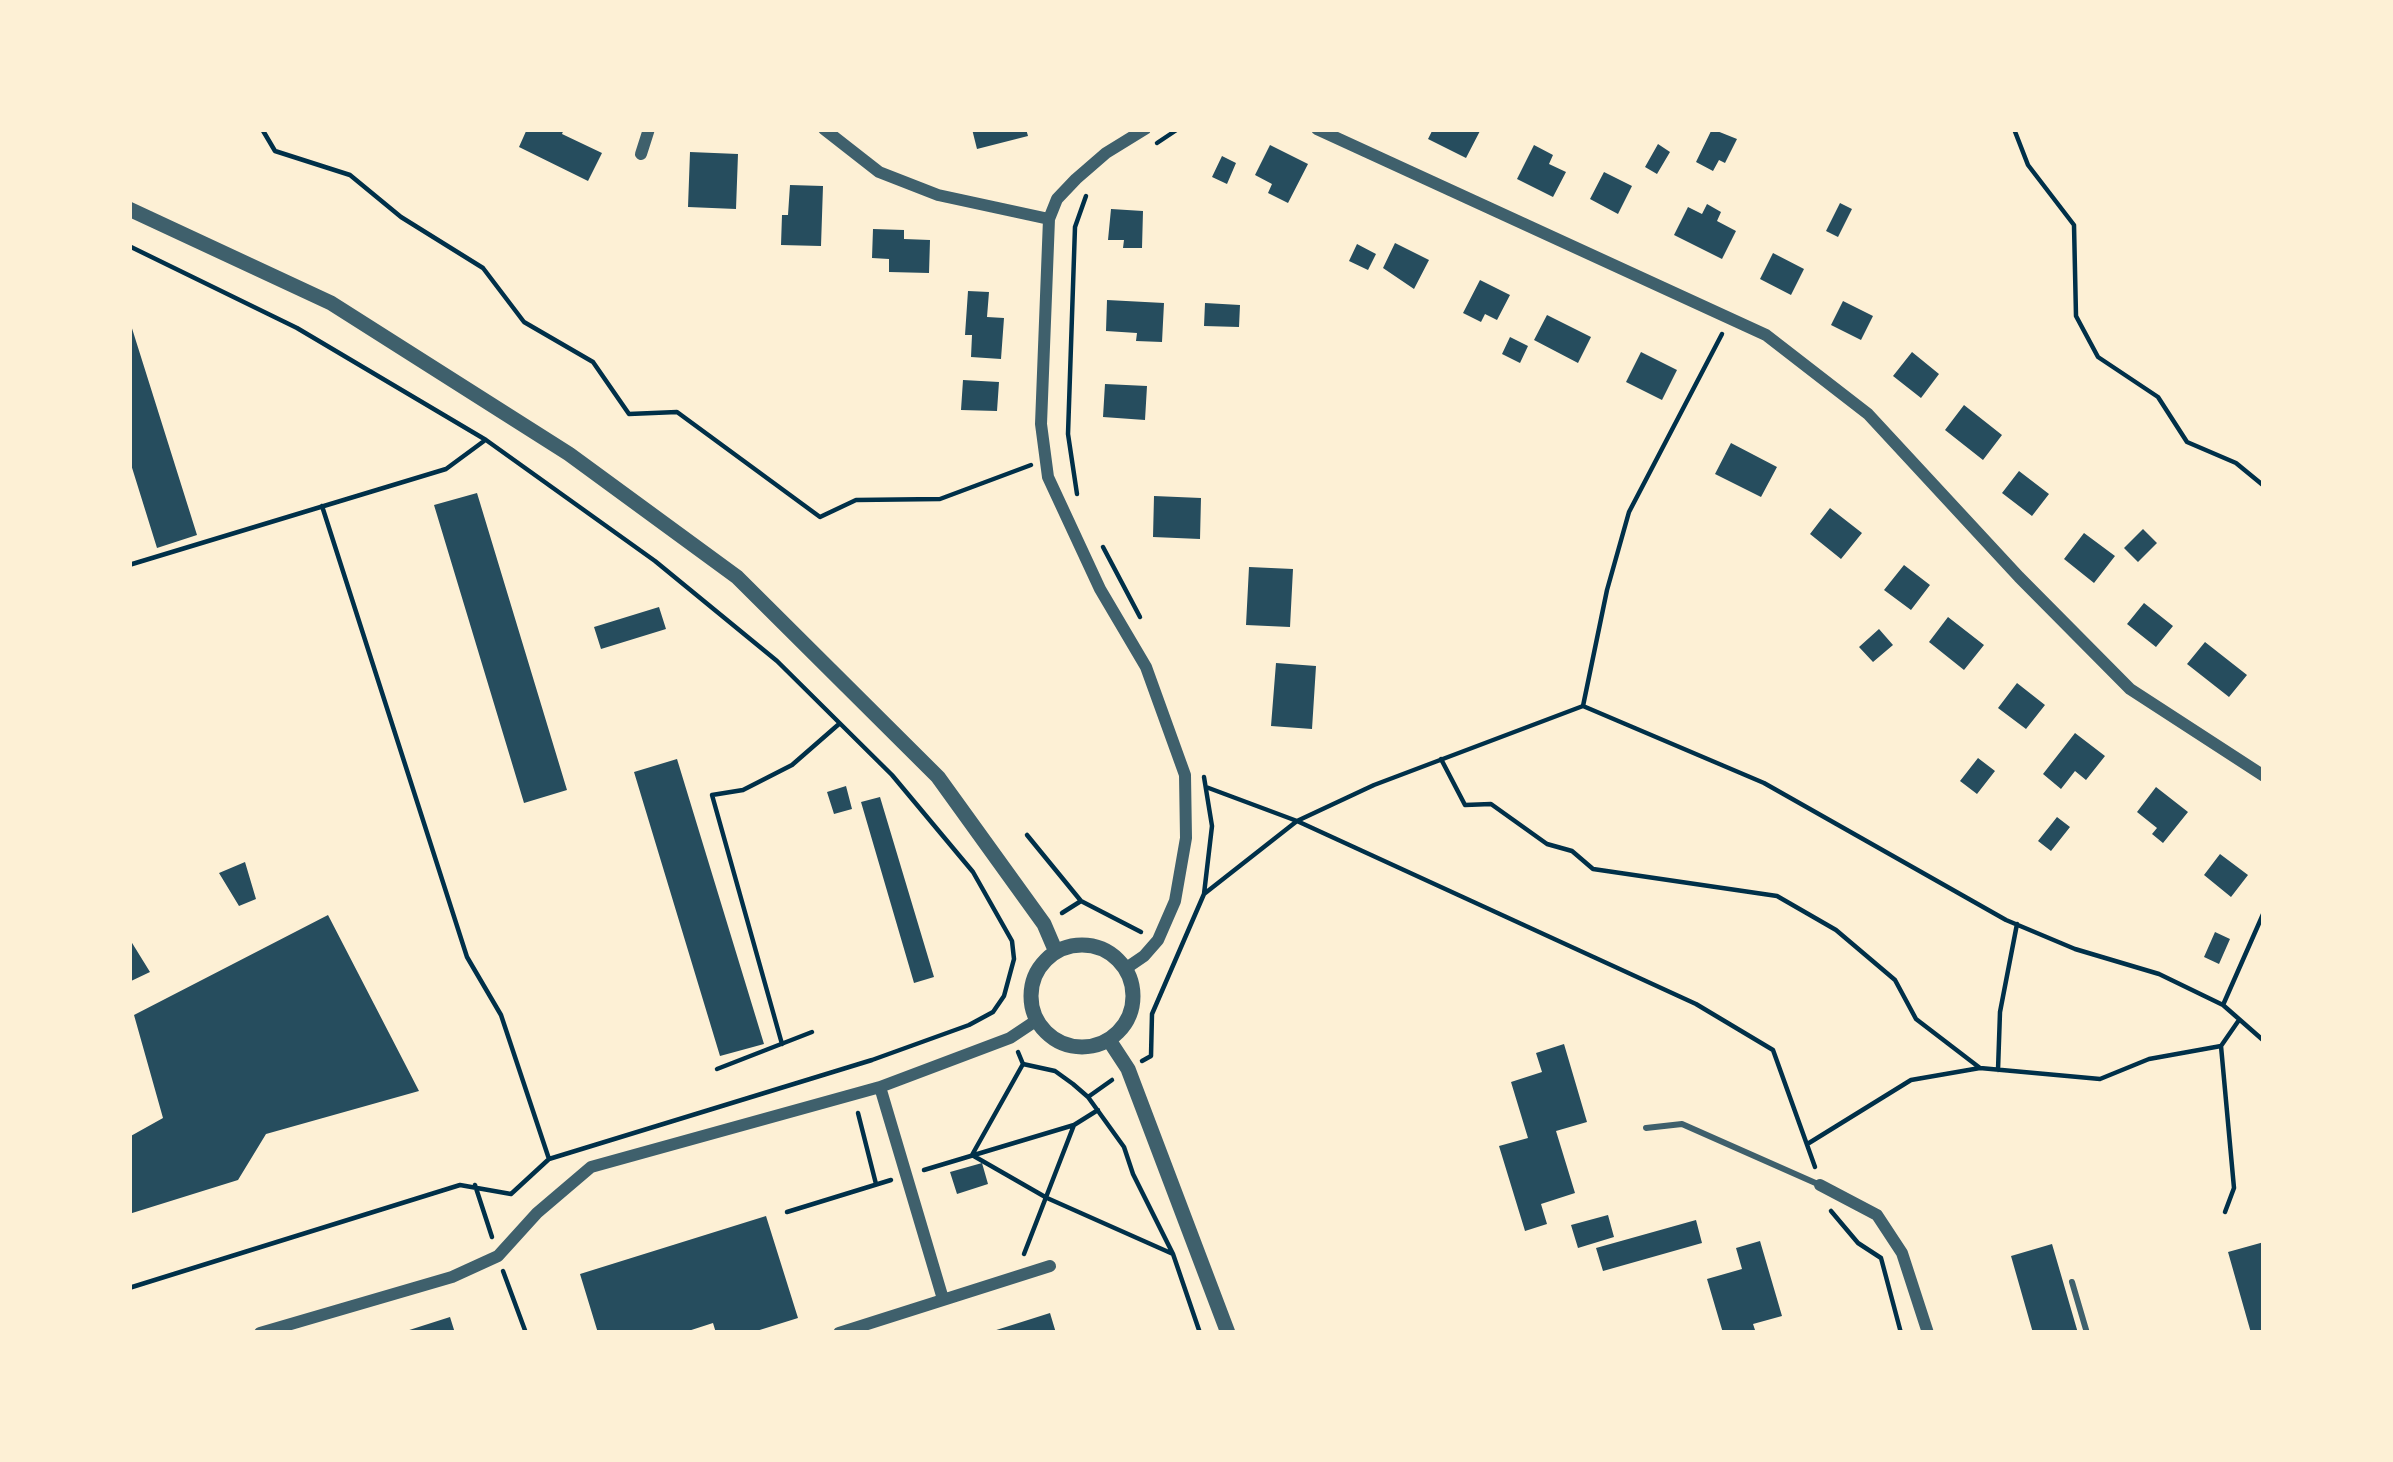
<!DOCTYPE html>
<html>
<head>
<meta charset="utf-8">
<style>
	body { margin:0 }
	#map { position:relative; width:2393px; height:1462px; overflow:hidden; background:#fdf0d5; font-family:"DM Sans",sans-serif }
	canvas { display:block }
	.frame { position:absolute; inset:0; border:132px solid #fdf0d5; pointer-events:none }
</style>
</head>
<body>
<div id="map">
<canvas width="2393" height="1462"></canvas>
<div class="frame"></div>
</div>
<script>
const context = document.querySelector('canvas').getContext('2d');
context.lineJoin = 'round';
function fill(path, color) {
  context.fillStyle = color;
  context.fill(path, 'evenodd');
}
function poly(rows) {
  const path = new Path2D();
  for (const r of rows) {
    if (r.length === 3) {
      path.moveTo(r[0] + r[2], r[1]);
      path.arc(r[0], r[1], r[2], 0, 2 * Math.PI);
      continue;
    }
    path.moveTo(r[0], r[1]);
    for (let i = 2; i < r.length; i += 2) path.lineTo(r[i], r[i + 1]);
  }
  return path;
}
function trace(path, color, width, dash) {
  context.strokeStyle = color;
  context.lineWidth = width;
  context.lineCap = dash ? 'butt' : 'round';
  context.setLineDash(dash || []);
  context.stroke(path);
}
const building = poly([
	[527,129,564,129,562,134,602,153,588,181,519,147],
	[972,129,1026,129,1028,136,977,149],
	[1433,129,1481,129,1466,158,1428,139],
	[1712,129,1737,139,1725,163,1719,160,1713,171,1696,162],
	[1658,144,1670,152,1657,174,1645,167],
	[1270,145,1308,164,1288,203,1268,193,1272,184,1255,175],
	[1534,145,1553,155,1549,164,1566,172,1553,197,1517,179],
	[690,152,738,154,736,209,688,207],
	[1222,156,1236,163,1227,184,1212,177],
	[1604,172,1632,186,1618,214,1590,199],
	[790,185,823,186,821,246,781,245,782,215,788,215],
	[1840,203,1852,209,1838,237,1826,231],
	[1707,204,1721,212,1717,221,1736,231,1722,259,1674,235,1688,207,1702,214],
	[1111,209,1143,211,1142,248,1123,248,1124,240,1108,240],
	[873,229,904,230,904,239,930,240,929,273,889,272,889,259,872,258],
	[1395,243,1429,260,1414,289,1383,268],
	[1357,244,1376,254,1368,270,1349,261],
	[1773,253,1804,269,1791,295,1760,279],
	[1480,280,1510,295,1497,320,1485,314,1481,322,1463,313],
	[968,291,989,292,987,317,1004,318,1001,359,971,357,972,335,965,335],
	[1107,300,1164,303,1162,342,1136,341,1137,333,1106,331],
	[1843,301,1873,316,1861,340,1831,325],
	[1205,303,1240,305,1239,327,1204,326],
	[1547,315,1591,337,1578,363,1534,340],
	[130,322,197,535,157,548,129,458],
	[1510,337,1528,346,1520,363,1502,354],
	[1641,352,1677,370,1662,400,1626,382],
	[1912,352,1939,374,1921,398,1893,376],
	[963,380,999,382,997,411,961,410],
	[1105,384,1147,386,1145,420,1103,417],
	[1964,405,2002,435,1983,460,1945,430],
	[1731,443,1777,467,1761,497,1715,474],
	[2019,471,2049,494,2032,516,2002,493],
	[477,493,567,790,524,803,434,505],
	[1154,496,1201,498,1200,539,1153,537],
	[1830,508,1862,533,1841,559,1810,534],
	[2143,529,2157,543,2138,562,2124,548],
	[2084,533,2115,556,2094,583,2064,559],
	[1904,565,1930,585,1911,610,1884,590],
	[1249,567,1293,569,1290,627,1246,625],
	[2144,603,2173,626,2156,647,2127,624],
	[659,607,666,629,601,649,594,627],
	[1948,617,1984,645,1964,670,1929,642],
	[1879,629,1893,645,1873,662,1859,647],
	[2205,642,2247,675,2229,697,2187,664],
	[1276,663,1316,666,1312,729,1271,726],
	[2017,683,2045,705,2026,729,1998,708],
	[2075,733,2105,756,2086,780,2075,771,2061,789,2043,774],
	[1978,758,1995,771,1977,794,1960,781],
	[677,759,764,1044,720,1056,634,772],
	[846,786,852,809,834,814,827,792],
	[2156,787,2188,812,2163,843,2152,834,2157,828,2137,812],
	[880,797,934,977,914,983,861,802],
	[2057,817,2070,827,2051,851,2038,841],
	[2220,854,2248,875,2231,897,2204,875],
	[245,862,256,899,239,906,219,873],
	[328,915,419,1091,266,1134,238,1180,129,1214,129,1137,163,1118,134,1015],
	[2215,932,2230,939,2219,964,2204,957],
	[129,938,150,972,129,982],
	[1564,1044,1587,1122,1556,1131,1575,1193,1541,1204,1547,1224,1525,1231,1499,1146,1528,1138,1511,1082,1542,1072,1536,1053],
	[982,1163,988,1184,957,1194,950,1172],
	[1608,1215,1614,1237,1578,1248,1571,1225],
	[766,1216,798,1318,750,1333,716,1333,713,1323,682,1333,598,1333,580,1274],
	[1696,1220,1702,1243,1603,1271,1596,1248],
	[1760,1241,1782,1316,1753,1324,1756,1333,1723,1333,1707,1279,1742,1269,1736,1248],
	[2264,1242,2264,1333,2251,1333,2228,1252],
	[2052,1244,2078,1333,2033,1333,2011,1256],
	[1050,1313,1056,1333,990,1333,990,1332],
	[450,1317,455,1333,403,1333,403,1332]
]);
const path = poly([
	[262,129,275,151,350,175,401,217,483,268,524,322,593,362,629,414,677,412,820,517,856,500,940,499,1031,465],
	[2014,129,2028,165,2074,225,2076,316,2098,357,2158,397,2187,442,2236,463,2264,486],
	[1157,143,1178,129],
	[129,246,297,328,486,440,655,561,777,661,892,775,973,872,1012,941,1014,959,1004,996,993,1012,969,1025,872,1060,549,1159,511,1194,460,1185,129,1288],
	[1077,494,1068,434,1075,227,1086,196],
	[322,506,467,957,501,1015,549,1159],
	[1103,547,1140,617],
	[129,565,446,469,484,441],
	[1583,706,1607,590,1629,512,1722,334],
	[1441,759,1465,805,1491,804,1547,844,1572,851,1593,869,1777,896,1836,930,1895,980,1916,1019,1980,1068],
	[1206,787,1297,821,1696,1004,1773,1050,1815,1167],
	[1027,835,1081,901],
	[1204,894,1297,821,1374,785,1583,706,1764,783,2006,920,2075,949,2159,974,2223,1005,2264,1041],
	[1062,913,1081,901,1141,932],
	[2223,1005,2264,912],
	[782,1044,712,795,743,790,792,765,839,724],
	[2221,1046,2234,1188,2225,1212],
	[1018,1052,1023,1064,1055,1071,1073,1084,1088,1097,1124,1147,1133,1174,1173,1254,1200,1333],
	[1142,1061,1151,1056,1152,1014,1204,894,1212,826,1204,777],
	[1023,1064,972,1155,1047,1198,1173,1254],
	[717,1069,812,1032],
	[1998,1070,2000,1012,2017,924],
	[1088,1097,1112,1080],
	[858,1113,876,1184],
	[1809,1143,1911,1080,1980,1068,2100,1079,2149,1059,2221,1046,2239,1020],
	[924,1170,1074,1125,1098,1110],
	[475,1185,492,1237],
	[1831,1211,1858,1243,1881,1258,1901,1333],
	[787,1212,891,1180],
	[1024,1254,1074,1125],
	[503,1271,526,1333]
]);
const service = poly([
	[1646,1128,1682,1124,1820,1185],
	[2072,1282,2087,1333]
]);
const minor = poly([
	[824,129,879,172,938,195,1049,219],
	[1317,129,1766,335,1868,414,2019,577,2130,689,2264,776],
	[641,154,649,129],
	[1125,969,1144,956,1158,940,1175,901,1186,838,1185,775,1146,667,1100,589,1048,477,1041,424,1049,219,1057,199,1076,179,1106,153,1145,129],
	[880,1087,943,1299],
	[1820,1185,1877,1215,1902,1253,1928,1333],
	[260,1333,452,1277,498,1256,537,1213,591,1167,880,1087,1010,1038,1037,1020],
	[839,1333,1050,1266]
]);
const tertiary = poly([
	[129,209,331,303,569,454,737,577,938,777,1044,924,1056,952],
	[1082,996,51],
	[1109,1040,1128,1069,1228,1333]
]);
fill(building, '#264d5e');
trace(path, '#003049', 4.5);
trace(service, '#3f606c', 6);
trace(minor, '#3f606c', 12);
trace(tertiary, '#3f606c', 15);
</script>
</body>
</html>
